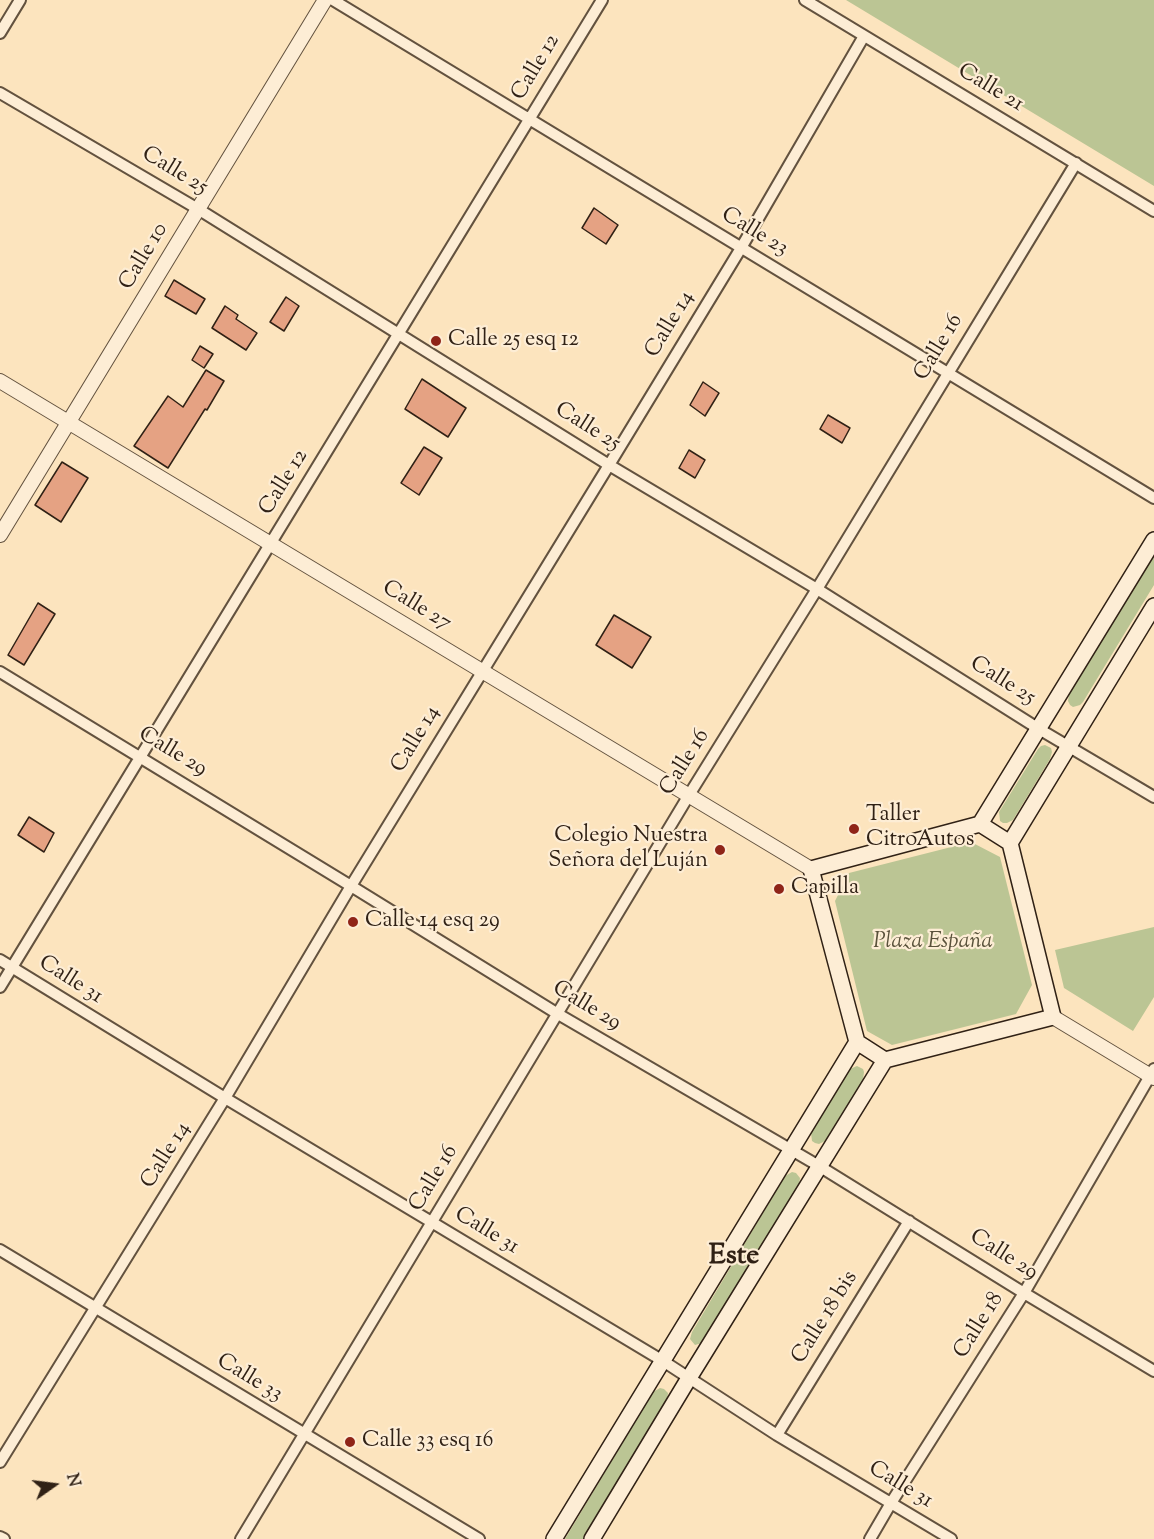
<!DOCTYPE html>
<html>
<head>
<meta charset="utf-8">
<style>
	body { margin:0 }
	#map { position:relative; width:1154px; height:1539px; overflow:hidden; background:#fce4be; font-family:"Sorts Mill Goudy",serif }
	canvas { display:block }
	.north { position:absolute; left:24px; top:1455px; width:60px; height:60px; -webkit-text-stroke:4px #fdedd5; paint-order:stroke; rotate:76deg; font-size:16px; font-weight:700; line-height:24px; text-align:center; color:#302115 }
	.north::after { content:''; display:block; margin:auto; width:21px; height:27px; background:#302115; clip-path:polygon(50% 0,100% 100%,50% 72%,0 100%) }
</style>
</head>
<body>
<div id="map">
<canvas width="1154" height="1539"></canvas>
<div class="north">N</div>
</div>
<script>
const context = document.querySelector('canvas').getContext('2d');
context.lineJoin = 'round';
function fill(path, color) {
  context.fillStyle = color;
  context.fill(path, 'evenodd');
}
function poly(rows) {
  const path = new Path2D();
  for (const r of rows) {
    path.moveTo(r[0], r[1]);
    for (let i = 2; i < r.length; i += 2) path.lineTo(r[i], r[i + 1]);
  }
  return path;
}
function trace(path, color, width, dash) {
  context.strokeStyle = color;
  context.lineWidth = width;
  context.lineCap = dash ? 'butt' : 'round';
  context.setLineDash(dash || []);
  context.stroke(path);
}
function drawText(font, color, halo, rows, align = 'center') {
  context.font = font + ' "Sorts Mill Goudy",serif';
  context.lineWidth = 4.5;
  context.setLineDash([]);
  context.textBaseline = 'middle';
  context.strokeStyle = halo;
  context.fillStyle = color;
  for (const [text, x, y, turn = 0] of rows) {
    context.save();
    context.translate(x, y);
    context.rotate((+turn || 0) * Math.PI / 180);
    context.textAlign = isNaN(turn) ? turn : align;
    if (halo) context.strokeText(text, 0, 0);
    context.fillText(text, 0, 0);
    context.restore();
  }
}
const green = poly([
	[846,0,1154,0,1154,186],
	[1154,553,1154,585,1083,702,1080,705,1073,707,1070,705,1068,701,1069,694],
	[1045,745,1051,748,1052,752,1050,759,1013,820,1007,823,1003,823,1000,821,999,812,1038,749,1041,746],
	[971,842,1000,857,1032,985,1016,1014,892,1045,867,1031,835,901,849,873],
	[1154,927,1154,997,1133,1031,1064,988,1055,950],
	[857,1066,863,1069,864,1072,863,1080,825,1141,819,1144,815,1143,812,1141,811,1133,850,1069],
	[792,1172,796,1173,800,1178,799,1185,705,1340,702,1343,695,1345,690,1339,692,1332,785,1176],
	[660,1388,664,1389,668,1393,667,1401,583,1539,565,1539,653,1392]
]);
const building = poly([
	[594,208,618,225,606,244,582,228,594,208],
	[174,280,205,299,196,314,165,296,174,280],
	[286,297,299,306,284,331,270,322,286,297],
	[225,306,238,315,236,319,257,333,246,350,212,328,225,306],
	[200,346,213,354,204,368,192,360,200,346],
	[206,370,224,381,207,410,205,409,168,468,134,446,168,396,183,407,206,370],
	[422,379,466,408,448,437,405,409,422,379],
	[703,382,719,393,705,416,690,405,703,382],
	[828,415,850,428,842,443,820,429,828,415],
	[424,447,442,458,419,495,401,483,424,447],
	[689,450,705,460,695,478,679,468,689,450],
	[62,462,88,478,61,522,35,505,62,462],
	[38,603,55,614,24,665,8,655,38,603],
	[614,615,651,637,632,668,596,645,614,615],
	[29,817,54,833,44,852,18,835,29,817]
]);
const minor = poly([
	[333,0,1154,498],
	[805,0,1154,211],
	[0,33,20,0],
	[0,93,198,209,609,465,817,589,1039,729,1154,797],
	[0,672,351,886,558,1014,819,1166,1024,1293,1154,1371],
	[0,960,225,1098,663,1361,777,1435,951,1539],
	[0,987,602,0],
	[0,1250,479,1539],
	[777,1435,909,1221],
	[0,1462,225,1098,351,886,609,465,741,248,864,36],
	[0,1537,4,1539],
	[241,1539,689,795,817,589,1076,163],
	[870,1539,891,1503,1024,1293,1154,1069]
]);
const tertiary = poly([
	[0,381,811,869],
	[0,535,325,0],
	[1053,1017,1154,1078]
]);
const secondary = poly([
	[980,824,1010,843],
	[857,1042,885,1060],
	[554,1539,857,1042,811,869,980,824,1154,540],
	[592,1539,689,1378,885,1060,1053,1017,1010,843,1154,606]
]);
const markers = [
	[436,341,6,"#8f2418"],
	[854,829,6,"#8f2418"],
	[720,850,6,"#8f2418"],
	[779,889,6,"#8f2418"],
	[353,922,6,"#8f2418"],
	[350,1442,6,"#8f2418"]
];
const streetNames = [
	["Calle 12",537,68,-59],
	["Calle 21",990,89,31],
	["Calle 25",174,172,31],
	["Calle 23",754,233,31],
	["Calle 10",145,257,-59],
	["Calle 14",671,325,-59],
	["Calle 16",940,348,-59],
	["Calle 25",587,428,32],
	["Calle 12",285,483,-58],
	["Calle 27",416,607,31],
	["Calle 25",1002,682,32],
	["Calle 14",417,740,-59],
	["Calle 29",172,753,31],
	["Calle 16",686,763,-58],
	["Calle 31",70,981,32],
	["Calle 29",586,1007,31],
	["Calle 14",167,1156,-58],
	["Calle 16",435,1179,-59],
	["Calle 31",486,1232,31],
	["Calle 29",1003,1256,32],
	["Calle 18 bis",826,1318,-58],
	["Calle 18",980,1326,-58],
	["Calle 33",249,1379,31],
	["Calle 31",900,1486,31]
];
const poiNames = [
	["Calle 25 esq 12",448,341],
	["Taller",866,816],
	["CitroAutos",866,841],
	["Colegio Nuestra",708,837,"right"],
	["Señora del Luján",708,862,"right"],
	["Capilla",791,889],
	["Calle 14 esq 29",365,922],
	["Calle 33 esq 16",362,1442]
];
const parkNames = [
	["Plaza España",933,943]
];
const districtNames = [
	["Este",734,1258]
];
fill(green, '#bbc594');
fill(building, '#e5a283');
trace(building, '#302115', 1.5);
trace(minor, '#63523f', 14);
trace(tertiary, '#63523f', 16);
trace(secondary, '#302115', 18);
trace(minor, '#fdedd5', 10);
trace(tertiary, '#fdedd5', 14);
trace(secondary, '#fdedd5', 15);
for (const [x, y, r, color] of markers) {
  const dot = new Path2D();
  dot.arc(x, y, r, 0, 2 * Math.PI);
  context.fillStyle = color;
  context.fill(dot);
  trace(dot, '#fdedd5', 2);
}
drawText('22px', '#302115', '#fdedd5', streetNames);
drawText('22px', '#302115', '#fdedd5', poiNames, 'left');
drawText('italic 22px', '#5a523b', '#fdedd5', parkNames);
drawText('bold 28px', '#302115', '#fdedd5', districtNames);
</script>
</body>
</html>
